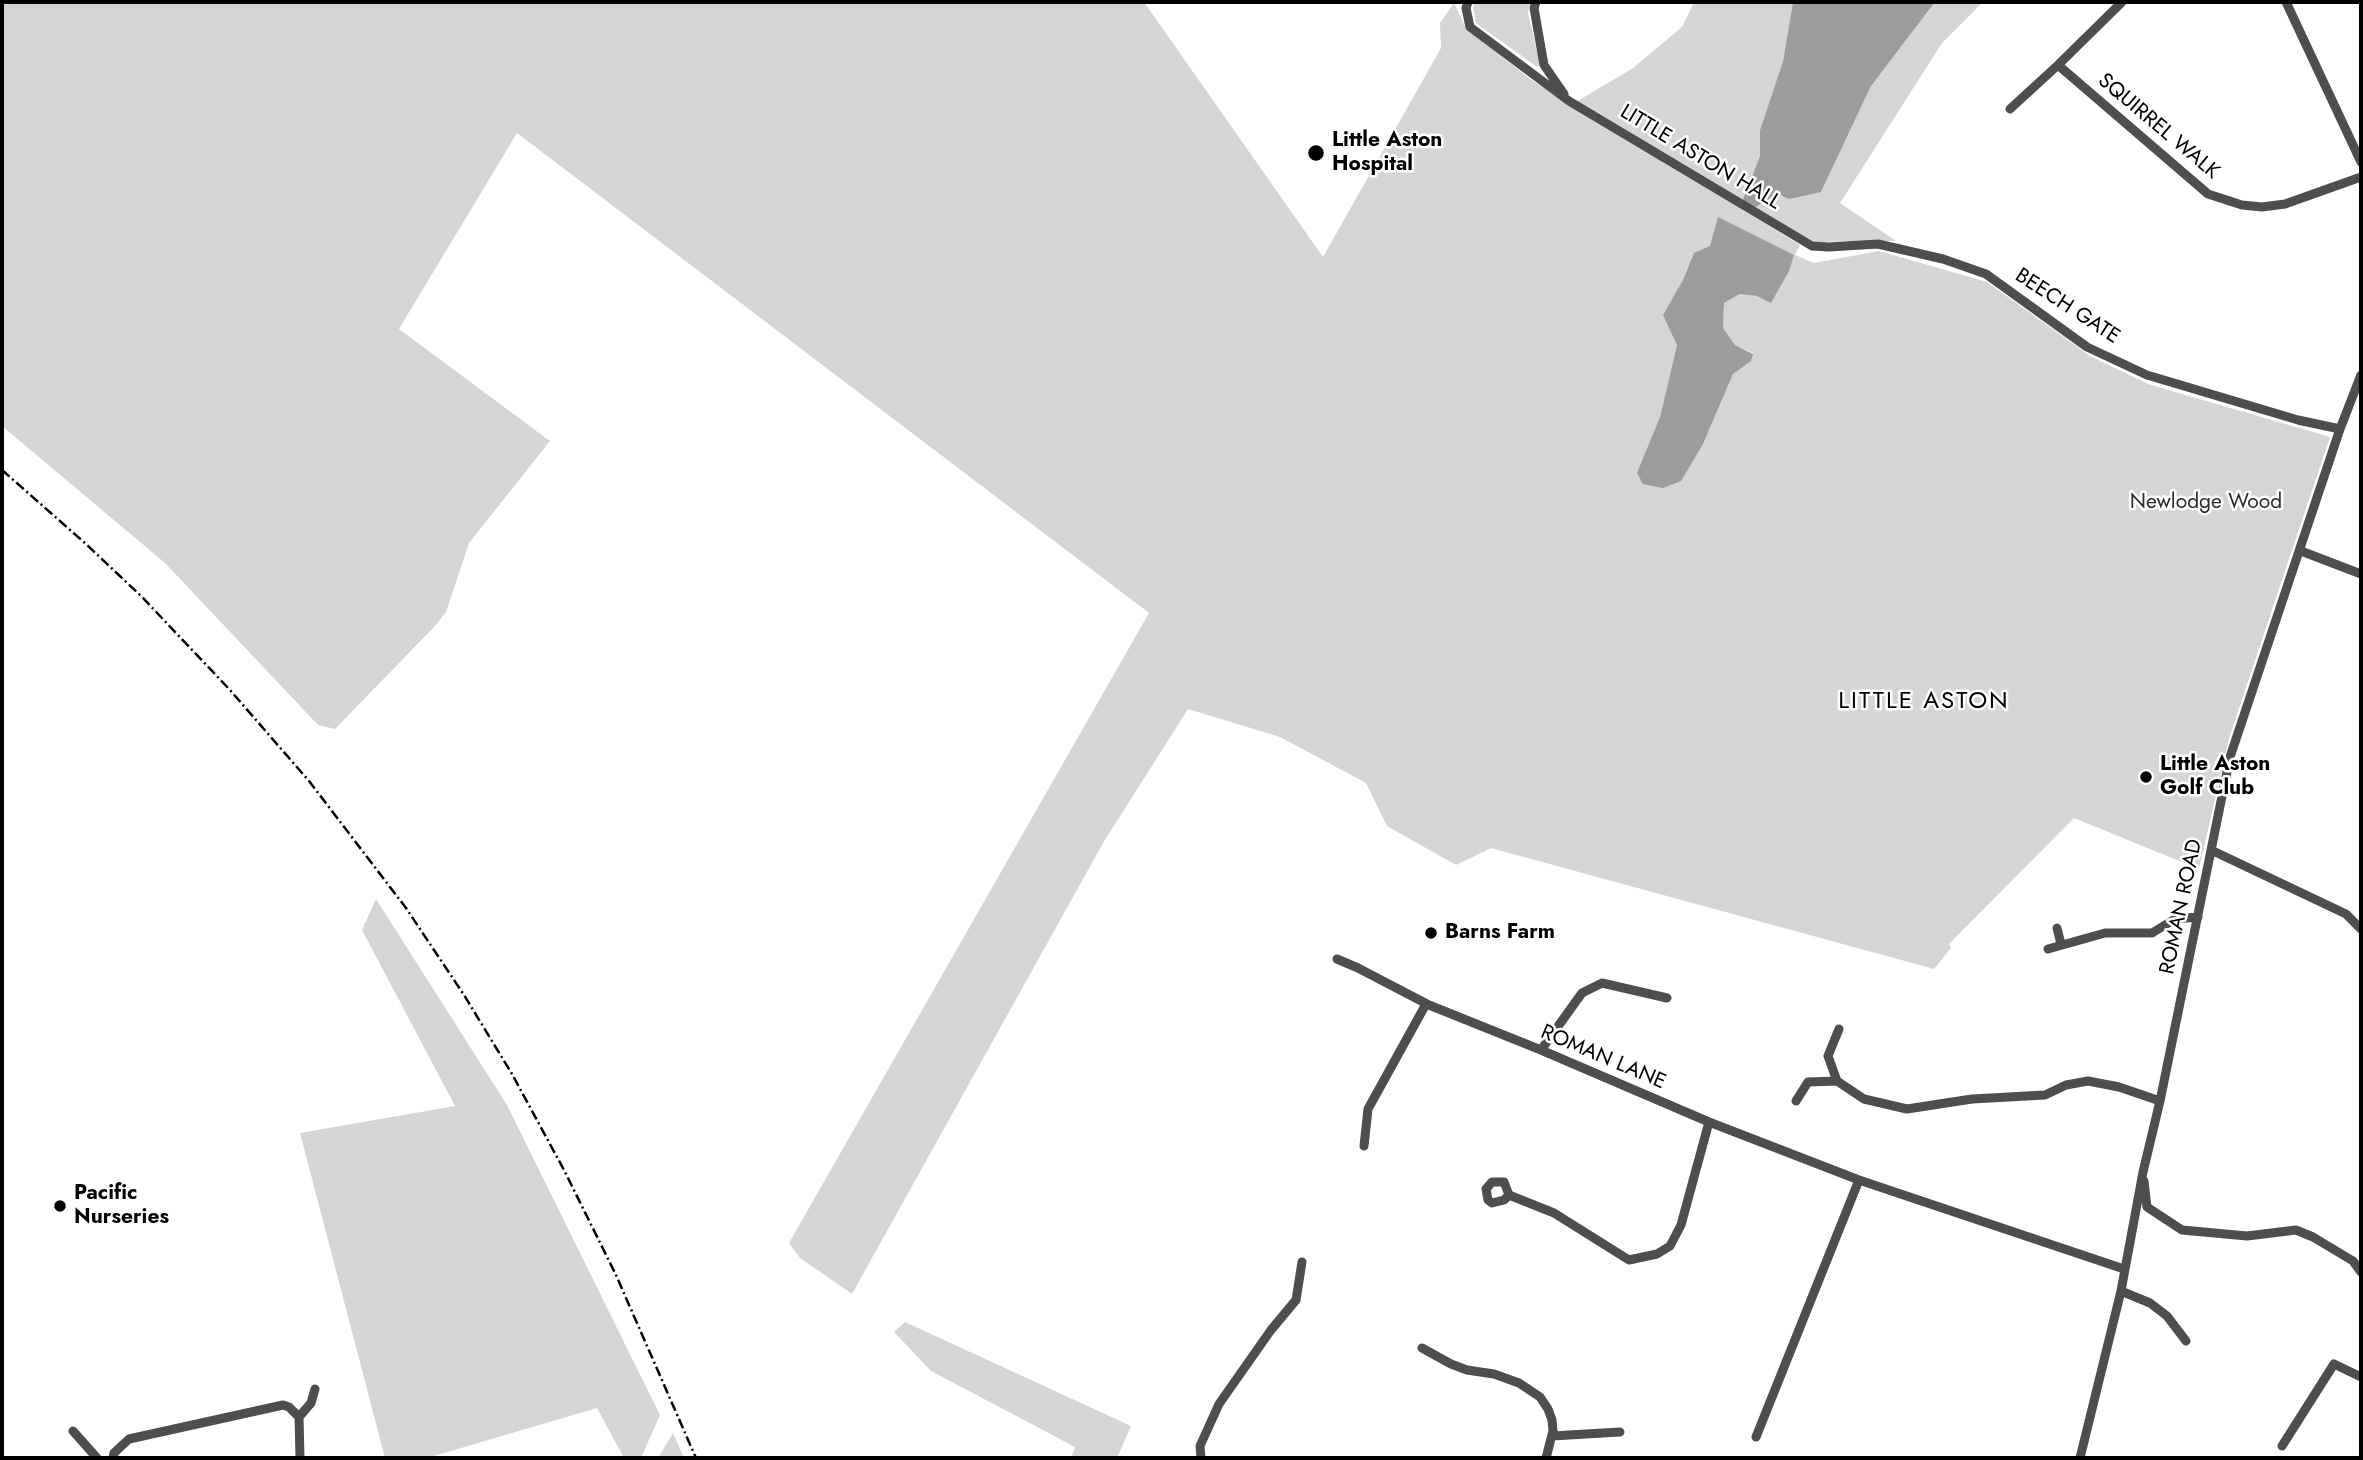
<!DOCTYPE html>
<html>
<head>
<meta charset="utf-8">
<style>
	body { margin:0 }
	#map { position:relative; width:2363px; height:1460px; overflow:hidden; background:#fff; font-family:Jost,sans-serif }
	canvas { display:block }
	.frame { position:absolute; inset:0; border:4px solid #000; pointer-events:none }
</style>
</head>
<body>
<div id="map">
<canvas width="2363" height="1460"></canvas>
<div class="frame"></div>
</div>
<script>
const context = document.querySelector('canvas').getContext('2d');
context.lineJoin = 'round';
function fill(path, color) {
  context.fillStyle = color;
  context.fill(path, 'evenodd');
}
function poly(rows) {
  const path = new Path2D();
  for (const r of rows) {
    path.moveTo(r[0], r[1]);
    for (let i = 2; i < r.length; i += 2) path.lineTo(r[i], r[i + 1]);
  }
  return path;
}
function trace(path, color, width, dash) {
  context.strokeStyle = color;
  context.lineWidth = width;
  context.lineCap = dash ? 'butt' : 'round';
  context.setLineDash(dash || []);
  context.stroke(path);
}
function drawText(font, color, halo, rows, align = 'center') {
  context.font = font + ' Jost,sans-serif';
  context.lineWidth = 5;
  context.setLineDash([]);
  context.textBaseline = 'middle';
  context.strokeStyle = halo;
  context.fillStyle = color;
  for (const [text, x, y, turn = 0] of rows) {
    context.save();
    context.translate(x, y);
    context.rotate((+turn || 0) * Math.PI / 180);
    context.textAlign = isNaN(turn) ? turn : align;
    if (halo) context.strokeText(text, 0, 0);
    context.fillText(text, 0, 0);
    context.restore();
  }
}
const green = poly([
	[2,2,1144,2,1323,257,1441,48,1440,23,1454,3,1466,28,1530,79,1800,245,1795,255,1814,263,1879,251,1987,282,2090,356,2148,384,2330,437,2229,738,2199,869,2074,818,1949,944,1951,948,1934,969,1491,848,1456,865,1387,826,1366,783,1280,737,1188,709,1103,843,852,1294,800,1258,789,1243,1149,613,517,133,399,329,550,441,469,543,446,612,435,626,335,729,318,725,165,563,2,426],
	[1710,246,1757,296,1740,294,1724,303,1723,328,1735,345,1753,353,1733,374,1703,444,1638,473,1660,417,1677,345,1683,280,1694,254],
	[1476,2,1530,2,1528,13,1540,65,1537,67,1476,23,1473,6],
	[1694,2,1793,2,1783,61,1760,130,1760,156,1742,202,1576,102,1633,68,1682,27],
	[1935,2,1983,2,1942,43,1840,203,1896,241,1814,242,1754,208,1779,194,1821,192,1871,86],
	[376,899,507,1105,660,1415,641,1458,624,1458,597,1408,427,1458,385,1458,300,1133,455,1106,362,930],
	[905,1322,1131,1426,1117,1458,1071,1458,1075,1447,931,1371,894,1332],
	[673,1433,684,1458,658,1458]
]);
const water = poly([
	[1793,2,1935,2,1871,86,1821,192,1789,199,1778,194,1754,208,1742,202,1760,156,1760,130,1783,61],
	[1718,217,1794,255,1789,271,1771,303,1757,296,1740,294,1724,303,1723,328,1735,345,1753,354,1751,361,1733,374,1703,444,1681,481,1663,488,1643,484,1637,473,1660,417,1677,345,1663,315,1683,280,1694,253,1710,246]
]);
const street = poly([
	[1468,2,1466,8,1470,27,1569,101,1812,246,1829,247,1878,244,1943,259,1986,274,2087,347,2147,375,2298,420,2340,429],
	[1536,2,1534,8,1544,65,1564,94],
	[2286,2,2361,162],
	[2058,65,2208,194,2242,205,2262,207,2285,204,2361,177],
	[2010,109,2058,65,2122,2],
	[2301,551,2361,574],
	[2211,850,2346,914,2361,929],
	[2057,928,2061,944],
	[2048,949,2105,933,2152,933,2175,919,2198,917],
	[1337,959,1358,968,1429,1005,1541,1050,1709,1122,1859,1180,2124,1269],
	[1541,1050,1582,993,1602,983,1667,998],
	[1837,1081,1828,1056,1839,1029],
	[1796,1101,1808,1082,1837,1081,1864,1099,1907,1109,1972,1099,2045,1095,2066,1085,2088,1081,2119,1087,2160,1101],
	[1364,1146,1368,1109,1426,1004],
	[2144,1181,2147,1207,2182,1230,2247,1236,2296,1230,2313,1237,2353,1261,2361,1272],
	[1509,1195,1504,1200,1492,1203,1488,1200,1486,1189,1492,1182,1504,1182,1509,1195,1554,1213,1629,1260,1657,1254,1670,1246,1681,1225,1709,1122],
	[2121,1291,2150,1303,2167,1316,2186,1341],
	[1422,1348,1451,1364,1467,1370,1494,1374,1519,1383,1540,1397,1548,1409,1552,1420,1553,1431,1546,1458],
	[299,1417,300,1458],
	[299,1417,311,1403,315,1389],
	[73,1431,97,1458],
	[1552,1436,1620,1432],
	[1756,1437,1859,1180],
	[2282,1446,2334,1364,2361,1377],
	[113,1458,114,1453,129,1439,283,1405,289,1407,299,1417],
	[1201,1458,1200,1446,1219,1404,1271,1330,1296,1300,1302,1262],
	[2080,1458,2121,1291,2143,1172,2160,1101,2230,757,2340,429,2361,375]
]);
const rail = poly([
	[2,470,86,544,142,597,230,690,309,781,406,908,464,995,512,1074,564,1170,616,1275,696,1458]
]);
const markers = [
	[1316,153,9,"#000"],
	[2146,777,7,"#000"],
	[1431,933,7,"#000"],
	[60,1206,7,"#000"]
];
const streetNames = [
	["SQUIRREL WALK",2158,127,40],
	["LITTLE ASTON HALL",1700,158,31],
	["BEECH GATE",2067,307,33],
	["ROMAN ROAD",2182,907,-78],
	["ROMAN LANE",1603,1058,23]
];
const poiNames = [
	["Little Aston",1332,141],
	["Hospital",1332,165],
	["Little Aston",2160,765],
	["Golf Club",2160,789],
	["Barns Farm",1445,933],
	["Pacific",74,1194],
	["Nurseries",74,1218]
];
const parkNames = [
	["Newlodge Wood",2206,503]
];
const quarterNames = [
	["LITTLE ASTON",1924,702]
];
fill(green, '#d5d5d5');
fill(water, '#9c9c9c');
trace(street, '#4e4e4e', 9);
trace(rail, '#000', 2.5, [10, 3.5, 2, 3.5]);
for (const [x, y, r, color] of markers) {
  const dot = new Path2D();
  dot.arc(x, y, r, 0, 2 * Math.PI);
  context.fillStyle = color;
  context.fill(dot);
  trace(dot, '#fff', 2.5);
}
drawText('21px', '#000', '#fff', streetNames);
drawText('bold 21px', '#000', '#fff', poiNames, 'left');
drawText('21px', '#2c2c2c', '#fff', parkNames);
context.letterSpacing = '2px';
drawText('24px', '#000', '#fff', quarterNames);
context.letterSpacing = '0px';
</script>
</body>
</html>
